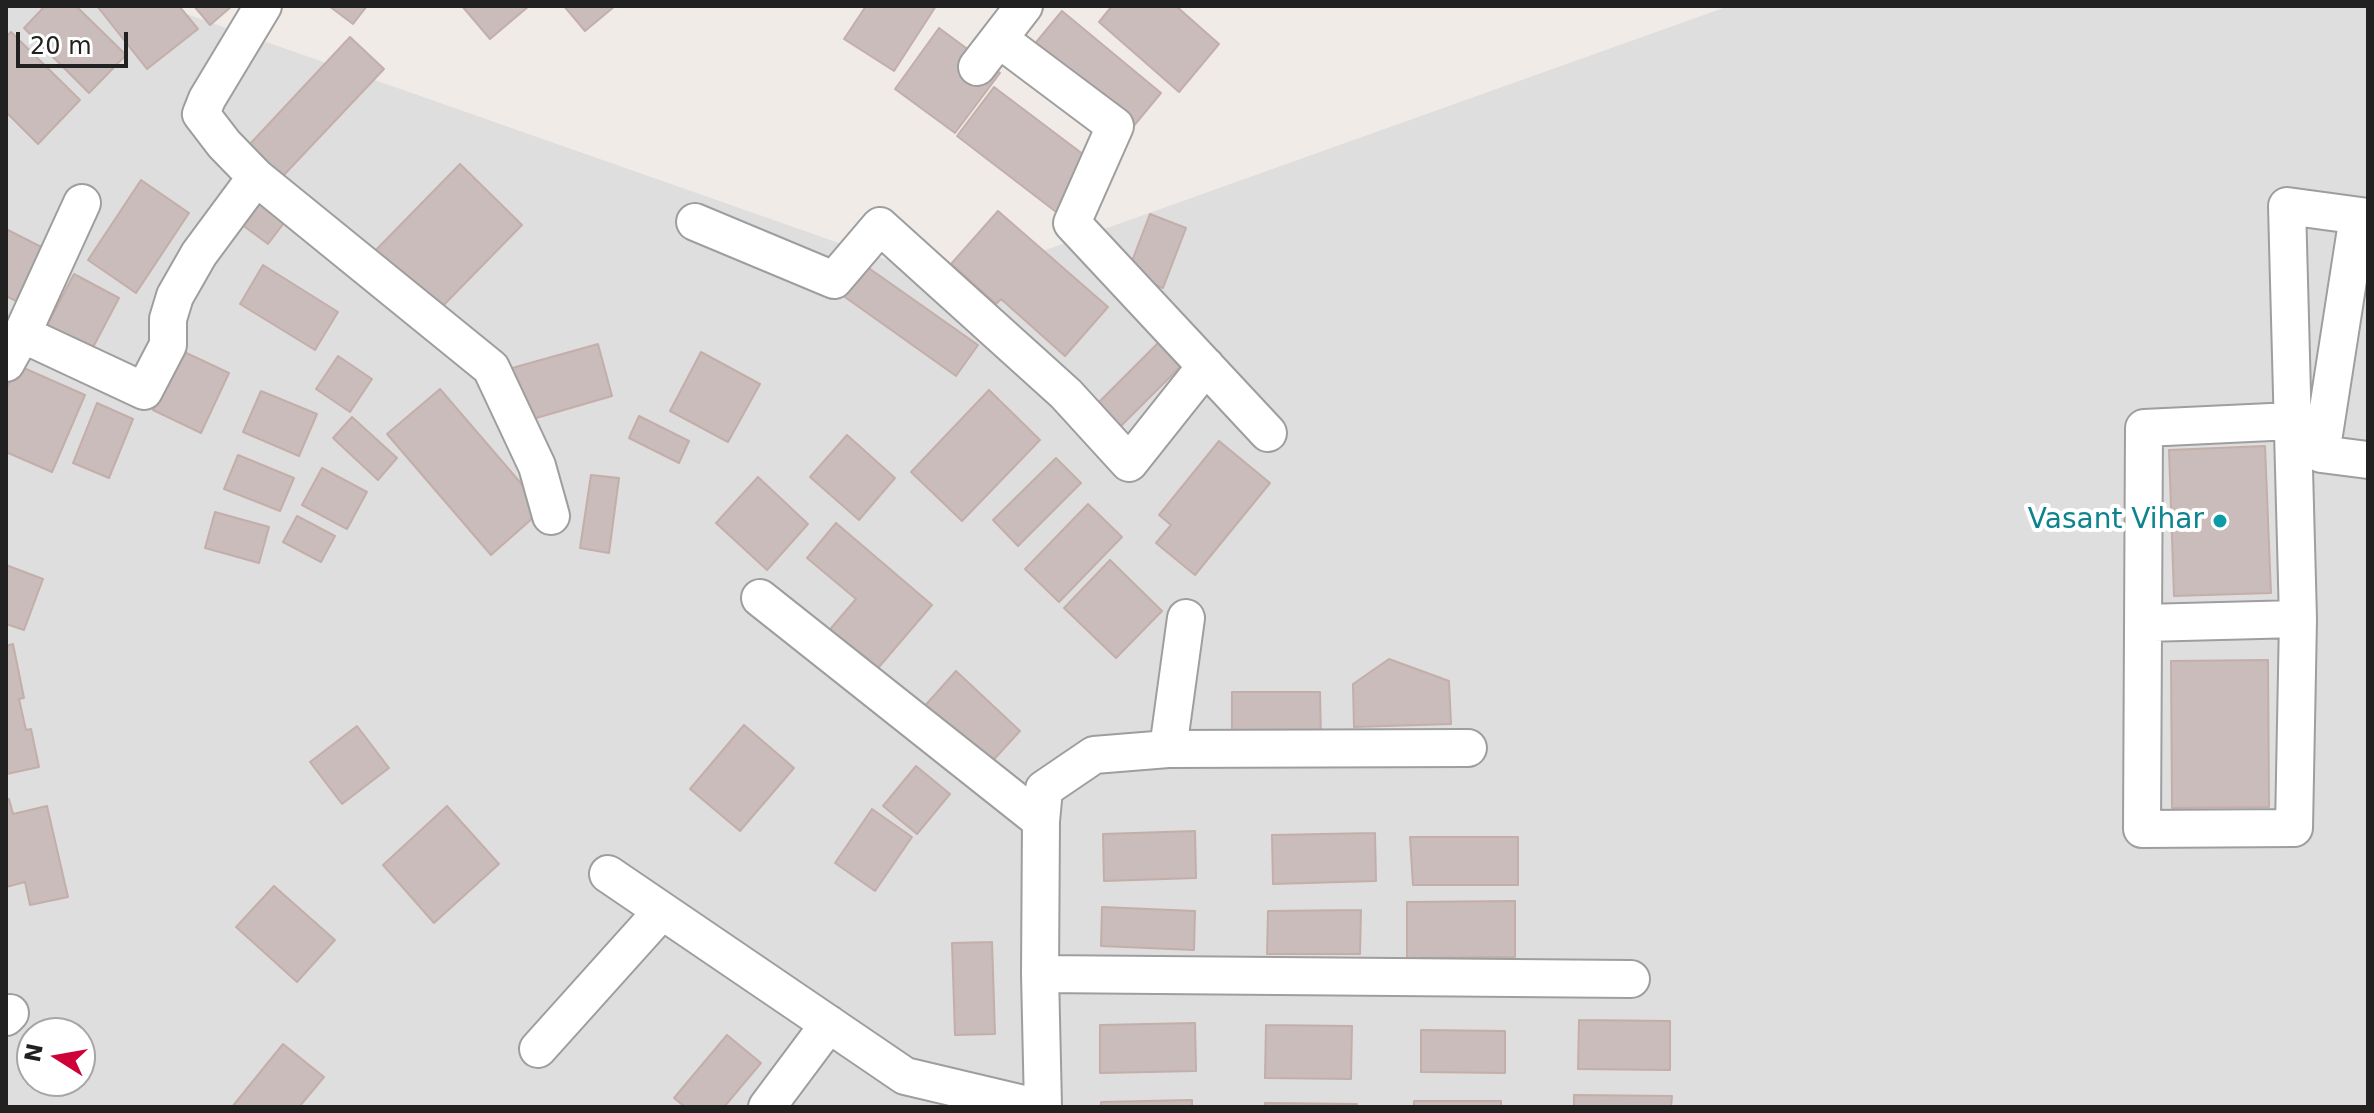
<!DOCTYPE html>
<html>
<head>
<meta charset="utf-8">
<style>
	body { margin:0 }
	#map { position:relative; width:2374px; height:1113px; overflow:hidden; background:#f1ebe7; font-family:"DejaVu Sans",sans-serif }
	canvas { display:block }
	.frame { position:absolute; inset:0; border:8px solid #212121; pointer-events:none }
	.north { position:absolute; left:16px; top:1017px; width:80px; height:80px; box-sizing:border-box; background:#fff; border:2px solid #a6a6a6; border-radius:50%; rotate:281deg; font-size:22px; font-weight:700; line-height:32px; text-align:center; color:#212121 }
	.north::after { content:''; display:block; margin:auto; width:28px; height:36px; background:#cf0238; clip-path:polygon(50% 0,100% 100%,50% 72%,0 100%) }
	.scale { position:absolute; left:16px; top:32px; width:112px; height:36px; box-sizing:border-box; border:4px solid #212121; border-top:0; padding-left:10px; font-size:24px; line-height:28px; white-space:nowrap; color:#212121; -webkit-text-stroke:6px #fff; paint-order:stroke }
</style>
</head>
<body>
<div id="map">
<canvas width="2374" height="1113"></canvas>
<div class="frame"></div>
<div class="north">N</div>
<div class="scale">20 m</div>
</div>
<script>
const context = document.querySelector('canvas').getContext('2d');
context.lineJoin = 'round';
function fill(path, color) {
  context.fillStyle = color;
  context.fill(path, 'evenodd');
}
function poly(rows) {
  const path = new Path2D();
  for (const r of rows) {
    path.moveTo(r[0], r[1]);
    for (let i = 2; i < r.length; i += 2) path.lineTo(r[i], r[i + 1]);
  }
  return path;
}
function trace(path, color, width, dash) {
  context.strokeStyle = color;
  context.lineWidth = width;
  context.lineCap = dash ? 'butt' : 'round';
  context.setLineDash(dash || []);
  context.stroke(path);
}
function drawText(font, color, halo, rows, align = 'center') {
  context.font = font + ' "DejaVu Sans",sans-serif';
  context.lineWidth = 8;
  context.setLineDash([]);
  context.textBaseline = 'middle';
  context.strokeStyle = halo;
  context.fillStyle = color;
  for (const [text, x, y, turn = 0] of rows) {
    context.save();
    context.translate(x, y);
    context.rotate((+turn || 0) * Math.PI / 180);
    context.textAlign = isNaN(turn) ? turn : align;
    if (halo) context.strokeText(text, 0, 0);
    context.fillText(text, 0, 0);
    context.restore();
  }
}
const residential = poly([
	[6,6,164,6,953,283,1729,6,2368,6,2368,1107,6,1107],
	[32,1033,80,1033,80,1081,32,1081]
]);
const building = poly([
	[45,6,76,6,126,55,89,93,24,28,45,6],
	[97,6,179,6,198,29,147,69,97,6],
	[194,6,232,6,210,25,194,6],
	[329,6,367,6,353,24,329,6],
	[462,6,529,6,490,39,462,6],
	[564,6,615,6,585,31,564,6],
	[866,6,936,6,894,71,844,39,866,6],
	[1112,6,1176,6,1219,44,1179,92,1099,22,1112,6],
	[1062,11,1161,93,1132,128,1033,46,1062,11],
	[939,28,1000,73,955,133,895,89,939,28],
	[11,32,80,100,38,144,6,112,6,37,11,32],
	[350,37,384,69,282,177,249,145,350,37],
	[994,87,1096,164,1064,218,957,136,994,87],
	[460,164,522,225,435,314,373,253,460,164],
	[141,180,189,213,136,293,88,260,141,180],
	[259,192,290,215,268,244,237,221,259,192],
	[998,211,1108,307,1065,356,1001,299,996,304,951,264,998,211],
	[1150,214,1186,228,1163,288,1127,274,1150,214],
	[6,229,55,254,28,307,6,296,6,229],
	[863,264,978,345,956,376,842,295,863,264],
	[263,265,338,312,315,350,240,304,263,265],
	[74,274,119,298,89,355,44,331,74,274],
	[1162,339,1185,362,1112,435,1089,412,1162,339],
	[598,344,612,396,519,423,505,370,598,344],
	[180,350,229,373,201,433,153,410,180,350],
	[701,352,760,384,728,442,670,411,701,352],
	[338,356,372,379,350,412,316,389,338,356],
	[17,365,85,395,52,472,6,452,6,390,17,365],
	[440,389,543,509,491,555,387,434,440,389],
	[989,390,1040,440,962,521,911,472,989,390],
	[261,391,317,414,299,456,243,432,261,391],
	[97,403,133,419,109,478,73,463,97,403],
	[639,416,689,441,679,463,629,438,639,416],
	[352,417,397,458,378,480,333,438,352,417],
	[847,435,895,478,859,520,810,477,847,435],
	[1219,441,1270,483,1195,575,1156,543,1171,525,1159,515,1219,441],
	[2265,446,2271,593,2174,596,2169,450,2265,446],
	[238,455,294,478,280,511,224,489,238,455],
	[1056,458,1081,483,1018,546,993,520,1056,458],
	[322,468,367,492,347,529,302,505,322,468],
	[591,475,619,478,609,553,580,548,591,475],
	[758,477,808,524,767,570,716,523,758,477],
	[1088,504,1122,537,1059,602,1025,569,1088,504],
	[215,512,269,527,259,563,205,548,215,512],
	[297,516,335,536,321,562,283,542,297,516],
	[836,523,932,605,873,674,826,634,856,599,807,558,836,523],
	[1110,560,1162,611,1116,658,1064,608,1110,560],
	[6,565,43,579,24,630,6,624,6,565],
	[13,644,24,698,19,699,26,730,31,729,39,767,7,774,6,646,13,644],
	[1389,659,1449,681,1451,724,1354,727,1353,684,1389,659],
	[2268,660,2269,807,2172,808,2171,661,2268,660],
	[956,671,1020,731,986,768,922,709,956,671],
	[1232,692,1320,692,1321,741,1232,741,1232,692],
	[744,725,794,768,740,831,690,789,744,725],
	[357,726,389,768,342,804,310,762,357,726],
	[916,766,950,794,917,834,883,806,916,766],
	[6,799,9,799,13,814,47,806,68,897,30,905,25,882,6,887,6,799],
	[447,806,499,864,434,923,383,865,447,806],
	[872,809,912,837,875,891,835,863,872,809],
	[1195,831,1196,878,1104,881,1103,834,1195,831],
	[1375,833,1376,881,1273,884,1272,835,1375,833],
	[1410,837,1518,837,1518,885,1413,885,1410,837],
	[274,886,335,940,297,982,236,927,274,886],
	[1515,901,1515,957,1407,958,1407,902,1515,901],
	[1102,907,1195,911,1194,950,1101,946,1102,907],
	[1361,910,1360,954,1267,954,1268,911,1361,910],
	[992,942,995,1034,955,1035,952,943,992,942],
	[1579,1020,1670,1021,1670,1070,1578,1069,1579,1020],
	[1195,1023,1196,1071,1100,1073,1100,1025,1195,1023],
	[1266,1025,1352,1026,1351,1079,1265,1078,1266,1025],
	[1421,1030,1505,1031,1505,1073,1421,1072,1421,1030],
	[727,1035,761,1063,724,1107,685,1107,674,1098,727,1035],
	[283,1044,324,1077,299,1107,232,1107,283,1044],
	[1574,1095,1672,1096,1671,1107,1574,1107,1574,1095],
	[1192,1100,1192,1107,1101,1107,1101,1102,1192,1100],
	[1414,1101,1501,1101,1501,1107,1414,1107,1414,1101],
	[1265,1103,1357,1104,1356,1107,1265,1107,1265,1103]
]);
const street = poly([
	[999,39,1115,126,1072,223,1268,433],
	[977,67,1024,6],
	[256,177,224,144,201,114,207,99,263,6],
	[2358,216,2321,454,2368,460],
	[695,222,834,280,880,226,1066,394,1129,463,1206,366],
	[22,334,144,391,168,345,168,319,175,296,199,254,256,177,491,368,537,466,551,516],
	[6,363,22,334,82,203],
	[2292,421,2144,428,2142,829,2294,828,2298,619,2287,206,2368,217],
	[760,598,1041,821,1040,974,1043,1107],
	[2144,623,2298,619],
	[1168,749,1468,748],
	[1041,821,1044,789,1094,755,1168,749,1186,618],
	[608,874,905,1076,1036,1107],
	[1040,974,1631,979],
	[6,1017,10,1013],
	[538,1049,662,911],
	[767,1107,829,1024]
]);
const markers = [
	[2220,521,8,"#0f9aa8"]
];
const cultureNames = [
	["Vasant Vihar",2204,521]
];
fill(residential, '#dfdede');
fill(building, '#c9bcba');
trace(building, '#c3aeaa', 2);
trace(street, '#9e9e9e', 40);
trace(street, '#fff', 36);
for (const [x, y, r, color] of markers) {
  const dot = new Path2D();
  dot.arc(x, y, r, 0, 2 * Math.PI);
  context.fillStyle = color;
  context.fill(dot);
  trace(dot, '#fff', 3);
}
drawText('28px', '#0d838f', '#fff', cultureNames, 'right');
</script>
</body>
</html>
